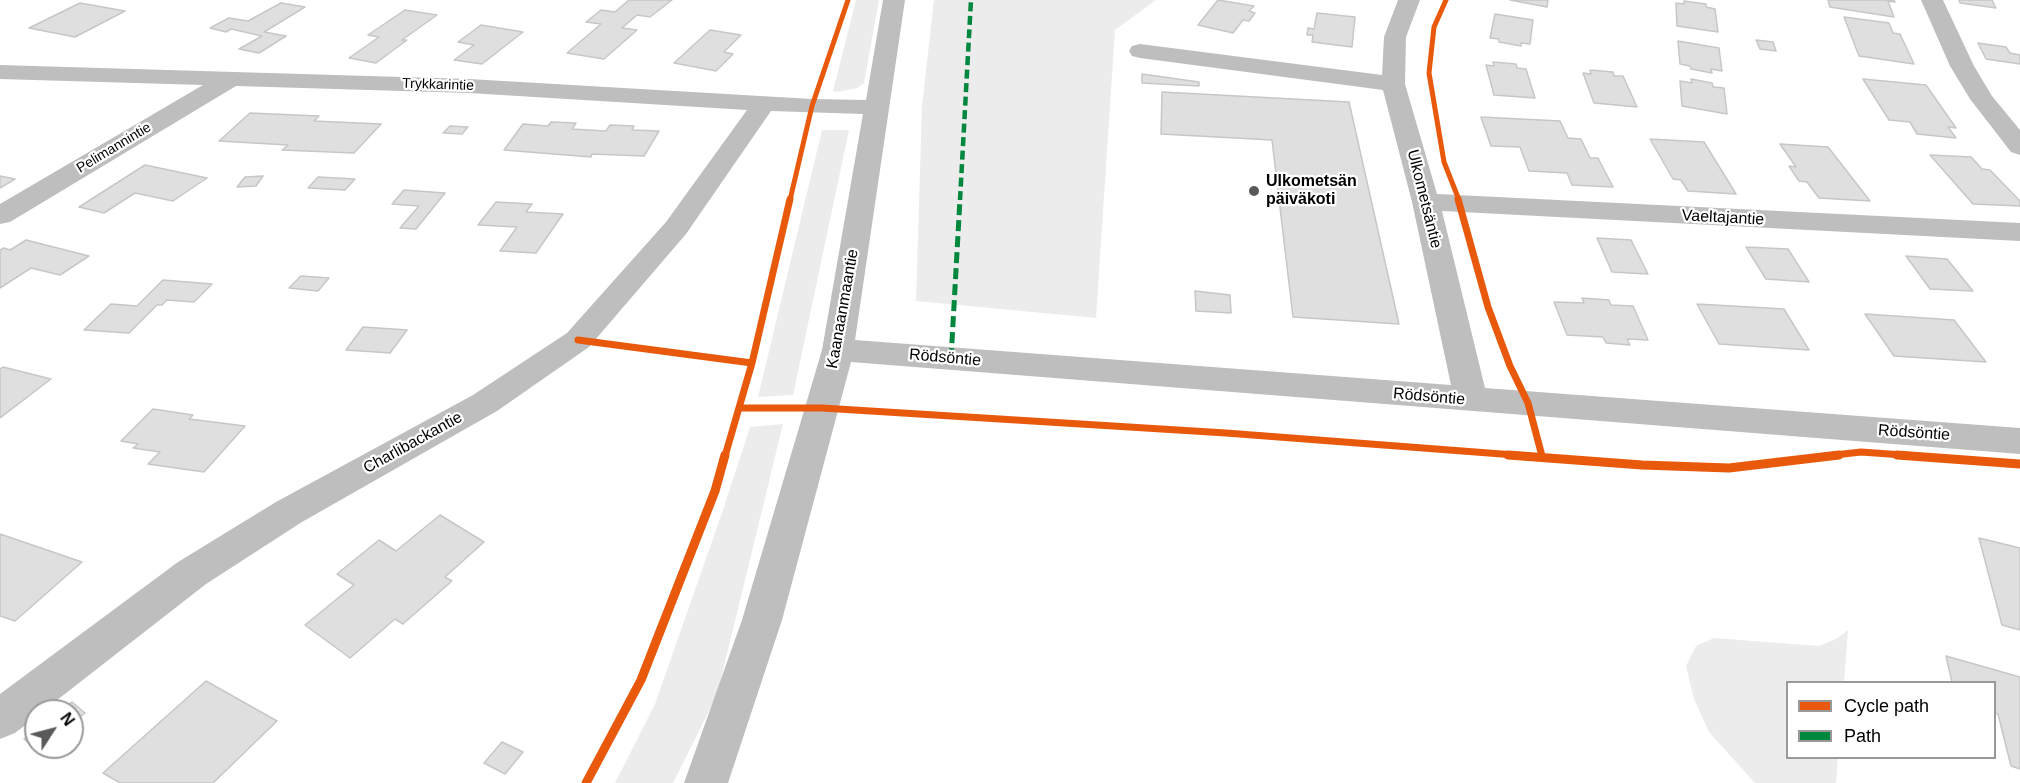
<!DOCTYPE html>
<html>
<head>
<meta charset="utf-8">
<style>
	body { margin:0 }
	#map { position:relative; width:2020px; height:783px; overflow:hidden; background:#fff; font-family:Helvetica,sans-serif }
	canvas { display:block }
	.legend { position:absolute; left:1786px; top:681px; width:210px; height:78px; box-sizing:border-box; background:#fff; border:2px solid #999; margin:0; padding:8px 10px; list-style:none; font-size:18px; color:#000 }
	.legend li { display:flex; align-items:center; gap:12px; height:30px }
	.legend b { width:30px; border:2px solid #999 }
	.north { position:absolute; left:24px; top:699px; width:60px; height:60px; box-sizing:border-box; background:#fff; border:2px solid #999; border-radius:50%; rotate:54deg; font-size:16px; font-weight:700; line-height:24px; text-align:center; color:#000 }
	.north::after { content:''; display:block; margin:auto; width:21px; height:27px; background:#595959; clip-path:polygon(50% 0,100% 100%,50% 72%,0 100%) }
</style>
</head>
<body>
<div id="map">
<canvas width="2020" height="783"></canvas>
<ul class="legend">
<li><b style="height:8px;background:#e8590c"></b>Cycle path</li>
<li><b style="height:8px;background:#00873e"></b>Path</li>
</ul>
<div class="north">N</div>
</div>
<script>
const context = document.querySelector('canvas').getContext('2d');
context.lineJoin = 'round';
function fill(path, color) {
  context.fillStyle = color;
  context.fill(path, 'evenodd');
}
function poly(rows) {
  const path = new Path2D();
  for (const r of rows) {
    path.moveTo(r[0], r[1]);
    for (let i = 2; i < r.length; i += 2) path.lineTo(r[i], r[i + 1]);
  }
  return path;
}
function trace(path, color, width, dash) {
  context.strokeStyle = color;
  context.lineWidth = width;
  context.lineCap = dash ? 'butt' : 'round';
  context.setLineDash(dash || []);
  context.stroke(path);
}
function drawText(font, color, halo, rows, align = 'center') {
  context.font = font + ' Helvetica,sans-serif';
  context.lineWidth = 4.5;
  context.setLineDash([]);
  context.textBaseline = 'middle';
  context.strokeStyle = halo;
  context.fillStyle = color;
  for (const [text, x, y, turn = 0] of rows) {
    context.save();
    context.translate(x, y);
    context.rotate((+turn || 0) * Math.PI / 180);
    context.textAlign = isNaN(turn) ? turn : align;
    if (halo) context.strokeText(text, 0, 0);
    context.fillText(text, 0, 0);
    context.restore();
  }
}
const green = poly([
	[856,0,879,0,864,83,857,88,838,92,833,91],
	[934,0,1156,0,1115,30,1096,318,916,301,922,106],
	[822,130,849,130,793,395,758,397],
	[783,424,717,695,673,783,615,783,655,704,722,513,750,427],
	[1848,630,1844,682,1788,682,1788,758,1838,758,1836,783,1755,783,1709,732,1694,699,1686,666,1696,646,1714,638,1819,646,1836,639]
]);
const building = poly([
	[629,0,672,0,650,17,637,15,622,28,637,30,604,59,567,53,601,24,586,22,601,10,615,12,629,0],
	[1218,0,1254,6,1249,11,1255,13,1249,21,1243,20,1233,33,1198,25,1218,0],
	[1510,0,1548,0,1547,7,1510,0],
	[1828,0,1894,0,1895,2,1888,1,1894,17,1830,7,1828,0],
	[1959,0,1992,0,1996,8,1960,3,1959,0],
	[1684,1,1706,4,1706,7,1715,9,1718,32,1677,26,1676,3,1684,4,1684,1],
	[80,3,125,11,75,37,29,28,80,3],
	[281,3,305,7,264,32,286,36,259,53,239,49,262,36,231,29,226,32,210,28,229,18,248,21,281,3],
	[405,10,437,15,402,40,407,40,376,63,349,58,379,37,368,35,405,10],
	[1317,13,1355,17,1352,47,1312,42,1313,35,1307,35,1308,28,1314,29,1317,13],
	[1495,14,1533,20,1530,44,1521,43,1521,46,1499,42,1499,39,1490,38,1495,14],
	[1844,17,1889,23,1893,33,1900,34,1914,64,1859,56,1844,17],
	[481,25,523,32,482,64,454,60,474,45,458,42,481,25],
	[710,30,741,35,724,52,733,54,716,71,674,63,710,30],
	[1756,40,1773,42,1776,51,1760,49,1756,40],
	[1678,41,1719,48,1722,71,1711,69,1712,73,1691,69,1690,66,1680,64,1678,41],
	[1978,43,2006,47,2010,53,2020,55,2020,64,1986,59,1978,43],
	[1493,62,1516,64,1517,68,1526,69,1535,98,1494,95,1486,65,1494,66,1493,62],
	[1590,70,1613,72,1614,76,1623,76,1637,107,1594,103,1583,73,1591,74,1590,70],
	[1142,74,1199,82,1199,86,1142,83,1142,74],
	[1691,79,1712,83,1713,87,1724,88,1727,114,1682,106,1680,81,1692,83,1691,79],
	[1863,79,1926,85,1956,128,1948,127,1956,138,1917,134,1910,122,1889,120,1863,79],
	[1162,92,1349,102,1399,324,1293,317,1272,140,1161,134,1162,92],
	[250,113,319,116,314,121,381,124,354,153,282,150,288,145,219,141,250,113],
	[1481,117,1560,121,1568,138,1581,139,1590,158,1598,158,1613,187,1572,185,1567,173,1529,171,1520,147,1491,146,1481,117],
	[551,122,576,123,572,129,606,131,610,125,634,126,632,130,659,131,644,156,592,154,591,157,504,150,523,124,548,126,551,122],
	[450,126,468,127,462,134,443,133,450,126],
	[1650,139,1704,142,1736,194,1688,191,1681,180,1673,179,1650,139],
	[1780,144,1828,147,1870,201,1819,198,1807,182,1799,181,1789,166,1796,167,1780,144],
	[1930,155,1971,157,1982,169,1990,170,2020,201,2020,206,1973,204,1930,155],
	[145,165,207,178,173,201,135,193,104,213,79,207,145,165],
	[0,176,15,179,0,188,0,176],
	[263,176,256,186,237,187,245,177,263,176],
	[318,177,355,179,345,190,308,188,318,177],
	[404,190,445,193,416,229,400,228,419,206,392,204,404,190],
	[496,202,532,204,526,212,563,214,536,253,500,251,517,227,478,225,496,202],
	[1597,238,1631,240,1648,274,1612,272,1597,238],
	[26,240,89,256,60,275,31,268,0,288,0,250,4,248,10,250,26,240],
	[1746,247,1788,249,1809,282,1766,279,1746,247],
	[1906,256,1947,259,1973,291,1930,289,1906,256],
	[301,276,329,278,318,291,289,288,301,276],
	[163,280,212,284,194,302,167,300,162,305,157,305,129,333,84,330,111,304,137,306,163,280],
	[1195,291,1230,295,1231,313,1196,311,1195,291],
	[1582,298,1609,300,1611,305,1633,306,1648,340,1627,339,1630,345,1606,343,1603,337,1567,335,1554,302,1584,303,1582,298],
	[1697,304,1784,309,1809,350,1719,344,1697,304],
	[1865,314,1954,320,1986,362,1894,356,1865,314],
	[363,327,407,330,390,353,346,350,363,327],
	[3,367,51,379,0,418,0,369,3,367],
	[153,409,193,415,189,419,245,426,204,472,148,464,160,452,133,448,138,444,121,441,153,409],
	[440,515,484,542,445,577,452,581,403,624,395,619,350,658,305,625,354,585,337,574,379,540,396,551,440,515],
	[0,534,82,562,15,621,0,616,0,534],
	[1979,538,2020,548,2020,630,2002,625,1979,538],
	[1946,656,2020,677,2020,769,2011,766,1998,714,1994,713,1994,682,1952,682,1946,656],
	[206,681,277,721,213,783,120,783,103,773,206,681],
	[72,702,85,713,72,723,72,711,60,711,72,702],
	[36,729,36,747,41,747,37,750,24,739,36,729],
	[502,742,523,752,505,774,484,763,502,742]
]);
const minor = poly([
	[883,0,905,0,855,340,1451,385,1412,202,1383,90,1140,58,1132,56,1129,51,1132,46,1140,44,1382,75,1384,37,1398,0,1420,0,1406,37,1405,84,1437,194,2020,223,2020,241,1442,211,1485,388,2020,428,2020,454,851,362,782,620,728,783,684,783,742,620,822,350,863,114,771,111,686,234,589,347,497,411,302,522,206,584,43,711,36,711,36,717,15,733,0,739,0,694,178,562,276,502,473,395,567,333,666,222,747,110,469,93,236,86,10,222,0,224,0,204,203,85,0,79,0,65,469,79,812,99,866,100,883,0],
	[1921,0,1943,0,1974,66,1992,96,2020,130,2020,155,2011,152,1970,99,1950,66,1921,0]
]);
const quietFar1 = poly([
	[960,200,971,0]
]);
const quiet = poly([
	[951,359,960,199]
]);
const cyclewayFar2 = poly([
	[1446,0,1434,27,1429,73,1444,162,1459,200],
	[790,200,812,106,848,0]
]);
const cyclewayFar1 = poly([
	[1458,199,1488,307,1510,366,1528,403,1542,456],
	[578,340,752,363],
	[741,408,822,408,1226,433,1528,456],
	[725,456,752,363,790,199],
	[1826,456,1861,452,1917,456]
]);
const cycleway = poly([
	[1508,455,1642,465,1729,468,1839,455],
	[1897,455,2020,464],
	[586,783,641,680,715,491,725,455]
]);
const markers = [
	[1254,191,6,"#595959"]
];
const farStreetnames = [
	["Trykkarintie",438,85,2],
	["Pelimannintie",114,148,-31]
];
const poiNames = [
	["Ulkometsän",1266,182],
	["päiväkoti",1266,200]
];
const streetNames = [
	["Ulkometsäntie",1424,199,76],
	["Vaeltajantie",1723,218,3],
	["Kaanaanmaantie",843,309,-80],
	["Rödsöntie",945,358,5],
	["Rödsöntie",1429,397,5],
	["Rödsöntie",1914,433,4],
	["Charlibackantie",413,443,-29]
];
fill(green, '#ececec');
fill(building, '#dfdfdf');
trace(building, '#c7c7c7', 1.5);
fill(minor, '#bebebe');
trace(quietFar1, '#00873e', 4.5, [9, 4.5]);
trace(quiet, '#00873e', 5, [11, 5]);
trace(cyclewayFar2, '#e8590c', 5);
trace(cyclewayFar1, '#e8590c', 7);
trace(cycleway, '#e8590c', 9);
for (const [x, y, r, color] of markers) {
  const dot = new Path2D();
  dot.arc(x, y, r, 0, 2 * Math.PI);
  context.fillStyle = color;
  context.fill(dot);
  trace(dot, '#fff', 2);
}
drawText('14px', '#000', '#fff', farStreetnames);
drawText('bold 16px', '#000', '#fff', poiNames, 'left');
drawText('16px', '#000', '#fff', streetNames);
</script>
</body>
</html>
